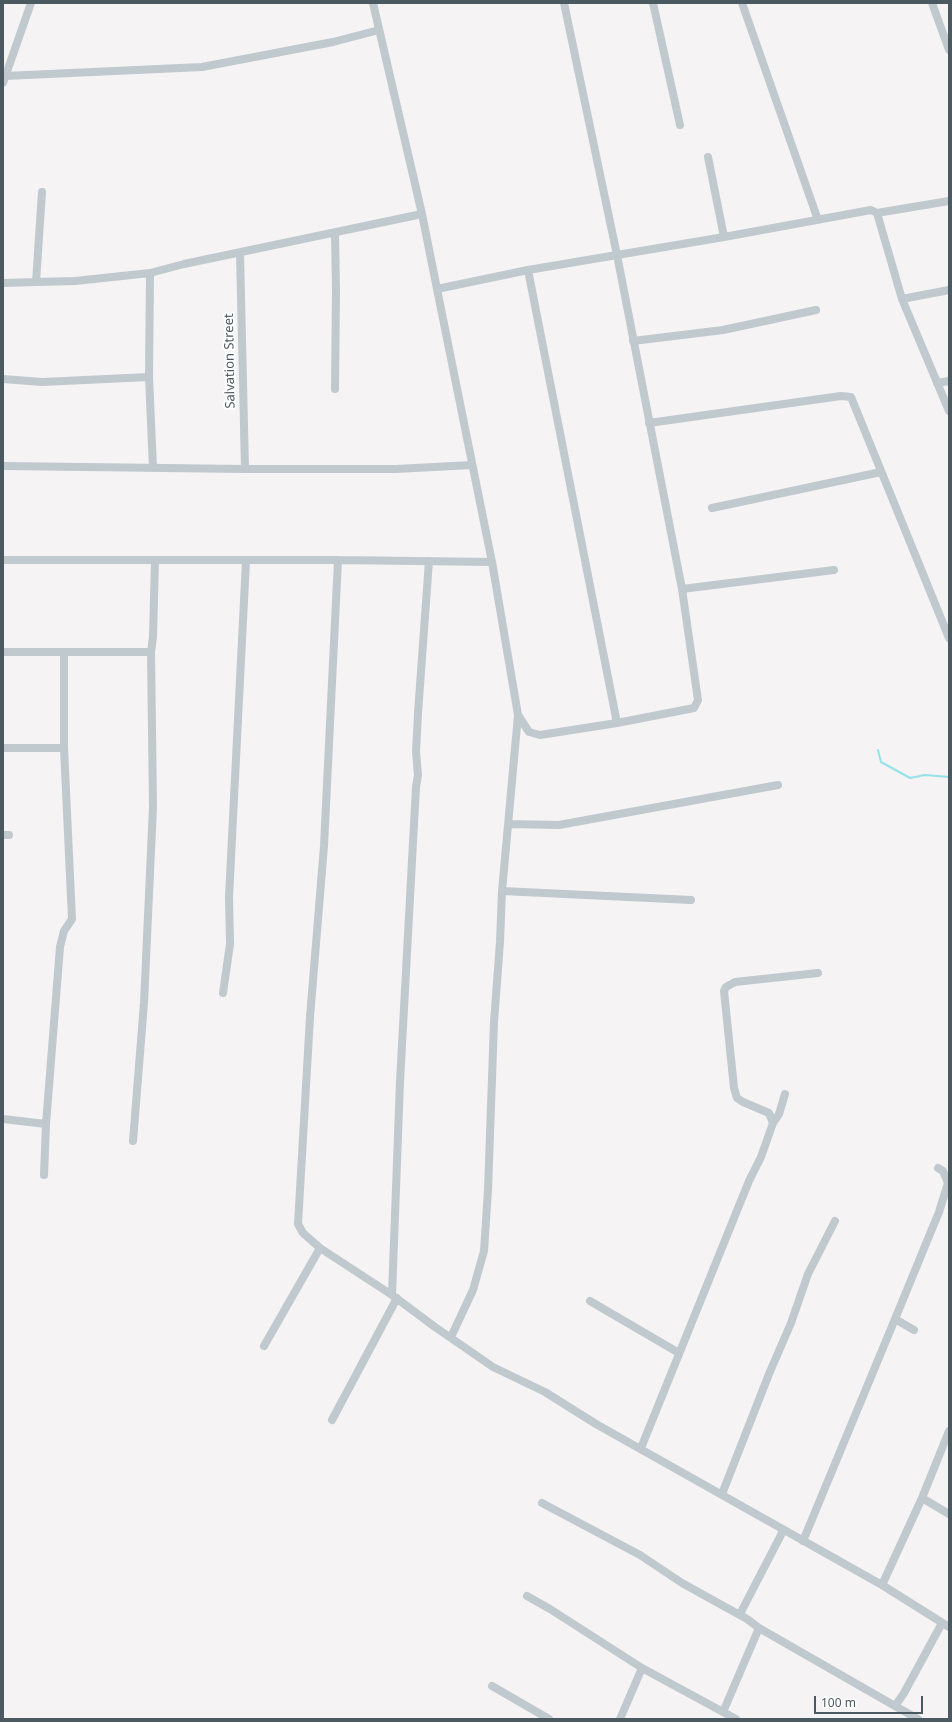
<!DOCTYPE html>
<html>
<head>
<meta charset="utf-8">
<style>
	body { margin:0 }
	#map { position:relative; width:952px; height:1722px; overflow:hidden; background:#f5f3f3; font-family:"Noto Sans",sans-serif }
	canvas { display:block }
	.frame { position:absolute; inset:0; border:4px solid #4b5960; pointer-events:none }
	.scale { position:absolute; left:814px; top:1696px; width:109px; height:18px; box-sizing:border-box; border:2px solid #4b5960; border-top:0; padding-left:5px; font-size:12px; line-height:14px; white-space:nowrap; color:#4b5960; -webkit-text-stroke:3px #fff; paint-order:stroke }
</style>
</head>
<body>
<div id="map">
<canvas width="952" height="1722"></canvas>
<div class="frame"></div>
<div class="scale">100 m</div>
</div>
<script>
const context = document.querySelector('canvas').getContext('2d');
context.lineJoin = 'round';
function poly(rows) {
  const path = new Path2D();
  for (const r of rows) {
    path.moveTo(r[0], r[1]);
    for (let i = 2; i < r.length; i += 2) path.lineTo(r[i], r[i + 1]);
  }
  return path;
}
function trace(path, color, width, dash) {
  context.strokeStyle = color;
  context.lineWidth = width;
  context.lineCap = dash ? 'butt' : 'round';
  context.setLineDash(dash || []);
  context.stroke(path);
}
function drawText(font, color, halo, rows, align = 'center') {
  context.font = font + ' "Noto Sans",sans-serif';
  context.lineWidth = 4;
  context.setLineDash([]);
  context.textBaseline = 'middle';
  context.strokeStyle = halo;
  context.fillStyle = color;
  for (const [text, x, y, turn = 0] of rows) {
    context.save();
    context.translate(x, y);
    context.rotate((+turn || 0) * Math.PI / 180);
    context.textAlign = isNaN(turn) ? turn : align;
    if (halo) context.strokeText(text, 0, 0);
    context.fillText(text, 0, 0);
    context.restore();
  }
}
const stream = poly([
	[878,750,881,762,910,778,925,775,949,777]
]);
const minor = poly([
	[373,3,422,214,437,289,492,562,518,715,529,732,540,735,617,723,528,270],
	[564,3,617,255,682,589,698,700,694,708,617,723],
	[653,3,680,125],
	[742,3,818,220],
	[932,3,949,50],
	[5,76,202,67,333,42,379,30],
	[3,83,31,3],
	[708,157,724,237],
	[877,213,949,201],
	[335,233,336,291,335,389],
	[240,253,245,469],
	[150,273,149,377,153,468],
	[36,282,75,281,150,273,184,264,422,214],
	[3,283,36,282,42,192],
	[437,289,528,270,724,237,871,210,877,213,902,299,949,411],
	[902,299,949,290],
	[633,341,723,330,816,310],
	[3,379,42,382,149,377],
	[937,383,949,381],
	[649,423,841,396,851,397,949,638],
	[3,466,245,469,396,469,472,465],
	[712,508,881,472],
	[3,560,338,560,492,562],
	[338,560,324,846,310,1017,298,1224,303,1233,320,1248,392,1295,435,1327,493,1367,545,1392,596,1424,882,1585,949,1627],
	[682,589,834,570],
	[3,652,151,652],
	[3,748,64,748],
	[509,824,559,825,778,785],
	[3,835,9,835],
	[502,891,691,900],
	[223,993,230,944,229,897,246,561],
	[3,1119,46,1124],
	[773,1123,769,1113,743,1102,737,1098,734,1088,724,991,726,987,735,982,818,973],
	[133,1141,144,1003,153,807,151,652,153,637,155,561],
	[44,1175,46,1124,60,947,64,931,72,919,64,748,64,652],
	[392,1295,400,1082,416,787,418,775,416,752,418,713,429,561],
	[590,1301,679,1353],
	[895,1319,939,1212,948,1183,943,1171,938,1168],
	[451,1337,473,1290,484,1251,488,1190,494,1022,500,942,502,891,518,715],
	[264,1346,320,1248],
	[332,1420,397,1298],
	[641,1448,749,1181,761,1157,773,1123,779,1114,785,1094],
	[722,1494,769,1374,791,1323,808,1274,835,1221],
	[922,1498,949,1514],
	[542,1503,640,1555,682,1583,747,1619,759,1628,895,1706,904,1693,942,1623],
	[803,1541,895,1319,914,1330],
	[882,1585,922,1498,949,1431],
	[527,1596,550,1609,642,1668,736,1719],
	[740,1614,783,1531],
	[492,1686,549,1719],
	[895,1706,918,1719],
	[723,1712,759,1628],
	[620,1719,642,1668]
]);
const streetNames = [
	["Salvation Street",230,361,-91]
];
trace(stream, '#95e2e9', 2);
trace(minor, '#bfc9ce', 8);
drawText('13px', '#4b5960', '#fff', streetNames);
</script>
</body>
</html>
